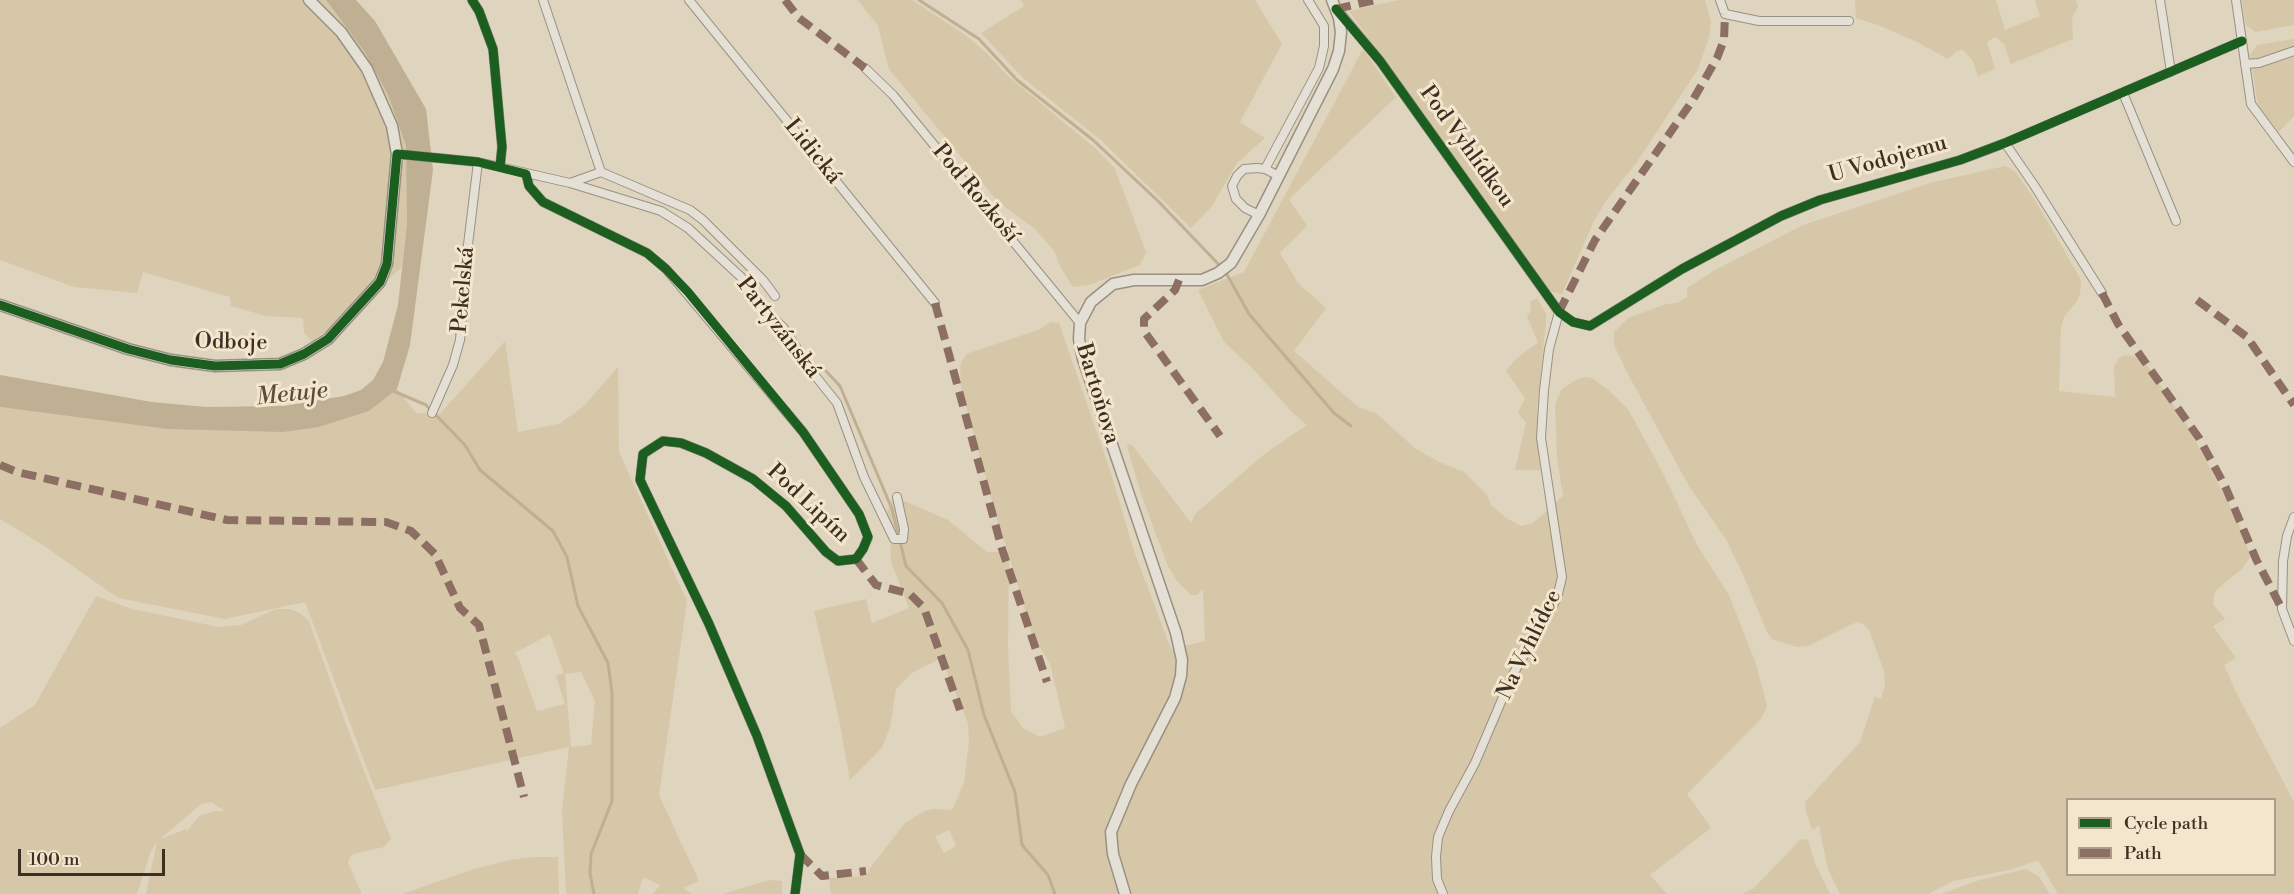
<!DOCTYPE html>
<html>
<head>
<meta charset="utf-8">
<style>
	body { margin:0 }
	#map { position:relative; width:2294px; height:894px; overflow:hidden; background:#dfd4be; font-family:"Libre Bodoni",serif }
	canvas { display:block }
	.legend { position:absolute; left:2066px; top:798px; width:210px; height:78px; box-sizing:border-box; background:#f3e6cc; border:2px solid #aa9d89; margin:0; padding:8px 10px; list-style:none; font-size:18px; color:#3c3025 }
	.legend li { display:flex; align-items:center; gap:12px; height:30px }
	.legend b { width:30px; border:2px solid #aa9d89 }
	.scale { position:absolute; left:18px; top:849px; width:147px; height:27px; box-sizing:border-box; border:3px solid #3c3025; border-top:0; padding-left:8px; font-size:18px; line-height:21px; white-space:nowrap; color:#3c3025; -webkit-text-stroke:4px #f3e6cc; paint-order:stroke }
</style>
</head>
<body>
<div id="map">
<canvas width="2294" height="894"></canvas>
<ul class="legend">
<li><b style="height:8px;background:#1b5e20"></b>Cycle path</li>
<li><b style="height:8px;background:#8d6e63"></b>Path</li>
</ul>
<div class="scale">100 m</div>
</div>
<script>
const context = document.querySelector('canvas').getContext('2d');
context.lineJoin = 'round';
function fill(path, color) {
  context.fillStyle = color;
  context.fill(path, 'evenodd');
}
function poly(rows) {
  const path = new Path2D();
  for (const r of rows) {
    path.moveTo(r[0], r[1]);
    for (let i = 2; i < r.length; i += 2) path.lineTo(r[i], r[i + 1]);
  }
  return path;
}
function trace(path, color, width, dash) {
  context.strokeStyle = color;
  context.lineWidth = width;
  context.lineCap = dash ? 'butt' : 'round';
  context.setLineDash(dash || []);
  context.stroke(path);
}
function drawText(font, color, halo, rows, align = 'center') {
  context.font = font + ' "Libre Bodoni",serif';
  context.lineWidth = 6;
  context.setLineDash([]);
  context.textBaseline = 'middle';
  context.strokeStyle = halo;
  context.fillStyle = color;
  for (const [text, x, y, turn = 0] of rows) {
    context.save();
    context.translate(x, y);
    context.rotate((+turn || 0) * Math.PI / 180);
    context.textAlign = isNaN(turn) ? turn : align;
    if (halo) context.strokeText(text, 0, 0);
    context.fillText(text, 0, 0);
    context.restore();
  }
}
const green = poly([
	[0,0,326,0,364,51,388,95,406,146,407,224,402,267,353,312,312,341,304,333,303,318,266,316,231,306,230,297,143,272,137,293,74,287,0,260],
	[858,0,912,0,964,34,988,54,1008,76,1095,148,1114,167,1125,195,1146,252,1140,265,1089,285,1073,287,1061,268,1054,251,1035,229,998,202,889,69,878,26],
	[1021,0,1255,0,1282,44,1240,122,1265,138,1237,163,1212,206,1191,228,1102,141,1023,78,981,33,1024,6],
	[1399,0,1705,0,1711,22,1709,37,1698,69,1637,162,1606,201,1593,223,1562,294,1550,291,1349,11],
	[1855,0,1996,0,2005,30,2040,16,2035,0,2075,0,2078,6,2072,19,2073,39,2011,64,2004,44,1995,37,1987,42,1995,69,1978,76,1973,61,1963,50,1957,51,1948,59,1919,43,1883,27,1856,18],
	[2242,0,2294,0,2294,25,2255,32,2245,24],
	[2294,39,2294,116,2279,132,2258,106,2250,55,2257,45],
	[1363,49,1396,97,1289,199,1307,226,1280,253,1298,283,1326,308,1294,351,1358,407,1377,414,1416,449,1439,462,1464,472,1487,495,1491,505,1506,518,1521,526,1533,523,1563,496,1557,457,1555,404,1562,389,1576,380,1584,377,1592,378,1607,389,1628,409,1663,473,1697,545,1729,595,1756,664,1767,706,1761,719,1687,794,1711,828,1650,875,1667,894,831,894,829,878,866,876,871,867,905,823,924,811,933,809,952,810,964,783,969,742,968,723,941,658,912,673,896,689,890,728,881,749,850,780,838,714,814,611,866,599,872,623,909,608,891,562,890,524,886,516,893,496,948,520,987,552,1008,552,996,516,961,388,960,365,966,354,1038,330,1051,322,1059,323,1111,473,1133,548,1171,649,1205,641,1203,589,1197,595,1191,595,1177,581,1168,566,1142,497,1127,446,1129,444,1133,446,1191,523,1195,514,1267,452,1307,425,1292,412,1253,369,1224,342,1198,290,1244,272],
	[1009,555,1032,635,1050,663,1065,728,1040,737,1024,729,1011,711,1008,646],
	[949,830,956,846,944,853,935,836],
	[2005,166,2015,171,2038,205,2081,280,2080,295,2075,304,2065,315,2061,327,2059,391,2115,397,2114,367,2118,359,2125,355,2135,357,2148,367,2188,427,2235,515,2248,549,2250,557,2243,568,2215,591,2213,604,2225,619,2213,626,2236,658,2224,665,2236,692,2294,802,2294,894,2058,894,2038,860,2010,870,1953,881,1928,894,1840,894,1828,869,1819,826,1812,830,1806,812,1805,802,1860,742,1875,697,1881,699,1885,686,1884,671,1869,630,1865,625,1857,622,1808,646,1797,647,1772,639,1766,630,1745,579,1726,539,1690,488,1629,376,1614,345,1614,332,1628,318,1666,304,1677,303,1687,297,1687,288,1715,270,1803,225,1930,183],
	[2068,800,2274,800,2274,874,2068,874],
	[1537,298,1546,314,1546,321,1537,409,1540,470,1515,470,1526,423,1518,413,1525,398,1506,371,1514,361,1538,342,1527,317,1531,309,1530,302],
	[505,341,518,432,559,424,583,407,618,367,619,452,687,601,659,795,699,881,683,888,692,894,653,894,660,885,643,877,638,894,566,894,562,811,569,747,375,790,305,602,225,619,118,598,43,545,0,519,0,407,167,429,319,427,368,411,397,389,416,413,440,414],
	[550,634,564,673,556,676,565,704,537,711,519,660,515,653],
	[581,672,595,701,591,745,571,747,565,674],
	[96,596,132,609,219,627,241,625,276,609,290,609,301,614,309,621,348,730,391,839,384,847,353,854,349,858,348,863,362,894,146,894,157,842,151,851,137,894,0,894,0,728,35,705],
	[211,802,225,811,215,811,199,816,188,830,187,834,186,829,160,839,201,804],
	[1801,839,1808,840,1815,863,1830,894,1742,894,1753,889],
	[535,857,558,857,559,894,402,894,474,869,510,860],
	[2026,869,2039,877,2050,894,1942,894,1976,881],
	[769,880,782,881,782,894,723,894]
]);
const water = poly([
	[326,0,356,0,375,21,426,109,433,170,410,345,397,389,369,411,319,427,283,432,167,429,0,407,0,375,152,402,206,407,284,406,344,396,361,390,373,380,383,362,398,305,407,224,406,146,388,95,364,51]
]);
const stream = poly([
	[919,0,979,39,1017,80,1093,140,1158,201,1225,271,1249,314,1334,413,1351,426],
	[826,371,840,386,892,509,906,566,942,603,968,650,984,715,1015,792,1022,845,1048,875,1055,894],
	[391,390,426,405,465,445,480,470,553,531,567,557,578,606,608,663,612,693,612,801,591,854,590,873,594,894]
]);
const minor = poly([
	[472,0,479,11,493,49,502,147,500,167],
	[543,0,601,172,570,183],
	[689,0,935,303],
	[1720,0,1725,14,1759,21,1849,21],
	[2160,0,2171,72],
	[2236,0,2251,104,2294,162],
	[1337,9,1380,61,1559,312,1573,322,1590,326,1682,269,1781,216,1820,200,1960,160,2005,143,2242,41],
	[2245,64,2259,63,2294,51],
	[865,68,893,95,1080,323],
	[2123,93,2176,221],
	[2005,143,2034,185,2102,293],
	[397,154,478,162,570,183,661,211,688,228,741,277,762,309,783,327,813,373,837,403,864,477,894,539,903,539,904,529,897,497],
	[1265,169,1319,68,1324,46,1324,26,1308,0],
	[601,172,690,210,703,220,763,280,775,296],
	[526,174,529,186,543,202,647,253,666,269,803,432,859,514,868,537,863,549,856,559,838,561,826,552,786,506,753,479,706,453,681,443,663,441,643,454,640,480,709,624,757,736,800,854,795,894],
	[1259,215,1245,208,1236,199,1232,186,1237,176,1244,169,1257,168,1265,169,1279,176],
	[432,413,453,365,460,340,467,253,478,162],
	[2294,517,2287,536,2283,561,2282,609,2294,641],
	[1443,894,1437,879,1436,857,1438,837,1449,811,1475,763,1512,676,1557,598,1562,577,1541,438,1544,390,1549,349,1559,312]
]);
const tertiary = poly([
	[0,305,128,349,171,360,215,366,280,364,304,354,328,339,380,282,387,264,397,154,392,126,367,69,341,32,309,0],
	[1125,894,1113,854,1111,832,1131,784,1175,698,1181,676,1182,660,1176,633,1083,359,1079,339,1080,323,1091,302,1113,284,1134,280,1202,280,1218,273,1231,263,1259,215,1333,69,1339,51,1341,32,1339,18,1332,0]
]);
const quiet = poly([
	[785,0,799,18,865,68],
	[1336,9,1376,0],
	[1179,280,1175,290,1144,319,1144,331,1220,436],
	[2102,293,2118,324,2199,438,2225,486,2256,559,2282,609],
	[2197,300,2247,337,2294,405],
	[935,303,1002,549,1047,682],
	[1559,312,1595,240,1693,100,1717,58,1724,40,1725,14],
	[0,465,17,472,227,520,386,522,411,531,435,554,460,608,479,625,524,797],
	[856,559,876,585,910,594,924,608,960,710],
	[800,854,822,876,866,871]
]);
const cycleway = poly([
	[472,0,479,11,493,49,502,147,500,167],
	[1336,9,1380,61,1559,312,1573,322,1590,326,1682,269,1781,216,1820,200,1960,160,2005,143,2242,41],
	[0,305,128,349,171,360,215,366,280,364,304,354,328,339,380,282,387,264,397,154,478,162,526,174,529,186,543,202,647,253,666,269,688,292,803,432,859,514,868,537,863,549,856,559,838,561,826,552,786,506,753,479,706,453,681,443,663,441,643,454,640,480,709,624,757,736,800,854,795,894]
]);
const streetNames = [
	["Pod Vyhlídkou",1466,147,54],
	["Lidická",812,152,51],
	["U Vodojemu",1888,160,-16],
	["Pod Rozkoší",975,194,50],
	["Pekelská",464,290,-85],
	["Partyzánská",778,328,52],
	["Odboje",231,343,1],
	["Bartoňova",1097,394,73],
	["Pod Lipím",808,504,43],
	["Na Vyhlídce",1530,645,-64]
];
const waterNames = [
	["Metuje",292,395,-6]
];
fill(green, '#d6c7a9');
fill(water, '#bfb093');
trace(stream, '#bfb093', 3);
trace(minor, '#989083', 10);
trace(tertiary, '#989083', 13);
trace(minor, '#e5e0d5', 8);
trace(tertiary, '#e5e0d5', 10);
trace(quiet, '#8d6e63', 8, [15, 8]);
trace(cycleway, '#1b5e20', 9);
drawText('22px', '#3c3025', '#f3e6cc', streetNames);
drawText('italic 24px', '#594c3c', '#f3e6cc', waterNames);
</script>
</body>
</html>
